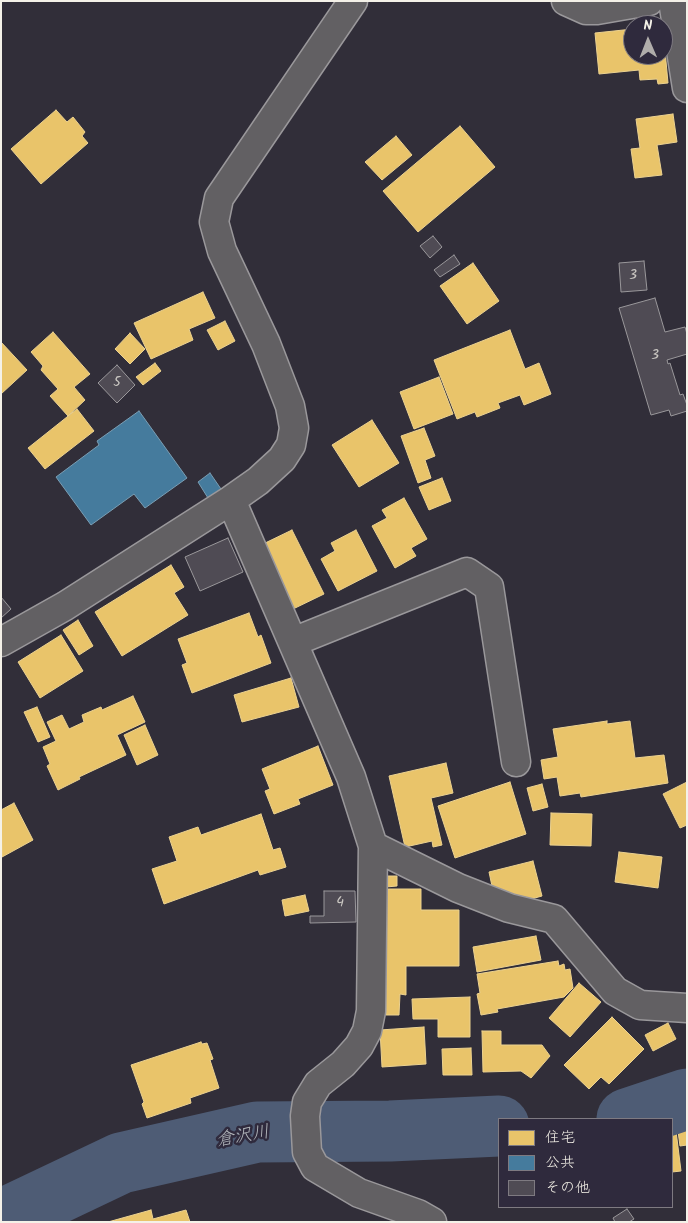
<!DOCTYPE html>
<html>
<head>
<meta charset="utf-8">
<style>
	body { margin:0 }
	#map { position:relative; width:688px; height:1223px; overflow:hidden; background:#312e39; font-family:Kalam,"Klee One",sans-serif }
	canvas { display:block }
	.frame { position:absolute; inset:0; border:2px solid #f4f1e8; pointer-events:none }
	.legend { position:absolute; left:498px; top:1118px; width:175px; height:90px; box-sizing:border-box; background:#2f2a3d; border:1px solid #7e7a81; margin:0; padding:6px 9px; list-style:none; font-size:15px; color:#f4f1e8 }
	.legend li { display:flex; align-items:center; gap:10px; height:25px }
	.legend b { width:25px; border:1px solid #7e7a81 }
	.north { position:absolute; left:623px; top:15px; width:50px; height:50px; box-sizing:border-box; background:#2f2a3d; border:1px solid #7e7a81; border-radius:50%; rotate:359deg; font-size:14px; font-weight:700; line-height:20px; text-align:center; color:#f4f1e8 }
	.north::after { content:''; display:block; margin:auto; width:18px; height:22px; background:#b0adab; clip-path:polygon(50% 0,100% 100%,50% 72%,0 100%) }
</style>
</head>
<body>
<div id="map">
<canvas width="688" height="1223"></canvas>
<div class="frame"></div>
<ul class="legend">
<li><b style="height:14px;background:#e9c46a"></b>住宅</li>
<li><b style="height:14px;background:#457b9d"></b>公共</li>
<li><b style="height:14px;background:#4f4b54"></b>その他</li>
</ul>
<div class="north">N</div>
</div>
<script>
const context = document.querySelector('canvas').getContext('2d');
context.lineJoin = 'round';
function fill(path, color) {
  context.fillStyle = color;
  context.fill(path, 'evenodd');
}
function poly(rows) {
  const path = new Path2D();
  for (const r of rows) {
    path.moveTo(r[0], r[1]);
    for (let i = 2; i < r.length; i += 2) path.lineTo(r[i], r[i + 1]);
  }
  return path;
}
function trace(path, color, width, dash) {
  context.strokeStyle = color;
  context.lineWidth = width;
  context.lineCap = dash ? 'butt' : 'round';
  context.setLineDash(dash || []);
  context.stroke(path);
}
function drawText(font, color, halo, rows, align = 'center') {
  context.font = font + ' Kalam,"Klee One",sans-serif';
  context.lineWidth = 5;
  context.setLineDash([]);
  context.textBaseline = 'middle';
  context.strokeStyle = halo;
  context.fillStyle = color;
  for (const [text, x, y, turn = 0] of rows) {
    context.save();
    context.translate(x, y);
    context.rotate((+turn || 0) * Math.PI / 180);
    context.textAlign = isNaN(turn) ? turn : align;
    if (halo) context.strokeText(text, 0, 0);
    context.fillText(text, 0, 0);
    context.restore();
  }
}
const homes = poly([
	[633,29,633,55,663,55,663,29,668,83,658,84,657,79,640,80,639,70,599,74,595,33,633,29],
	[56,110,67,122,73,117,85,132,82,136,88,143,41,184,11,149,56,110],
	[673,114,677,142,657,145,662,175,635,178,631,149,640,148,636,119,673,114],
	[460,126,495,167,418,232,383,191,460,126],
	[396,136,412,155,382,180,365,162,396,136],
	[473,263,499,301,467,324,440,286,473,263],
	[203,292,215,318,189,329,193,340,151,359,134,323,203,292],
	[225,321,235,341,218,350,207,330,225,321],
	[510,330,525,369,539,363,551,394,524,405,520,395,498,403,500,408,477,417,475,412,457,419,434,360,510,330],
	[53,332,90,374,74,387,85,400,68,416,50,396,58,389,41,370,43,366,31,352,53,332],
	[130,333,145,349,130,364,115,349,130,333],
	[1,342,27,370,1,394,1,342],
	[155,363,161,371,143,385,136,377,155,363],
	[439,377,453,414,414,429,400,392,439,377],
	[77,409,94,431,45,469,28,448,77,409],
	[372,420,399,463,359,487,332,445,372,420],
	[424,428,435,456,425,460,431,478,418,483,401,436,424,428],
	[442,478,451,501,429,510,419,487,442,478],
	[404,498,427,539,411,548,416,556,395,568,372,526,387,518,382,510,404,498],
	[292,530,324,594,293,609,261,545,292,530],
	[356,530,377,571,338,591,321,559,335,551,331,543,356,530],
	[171,565,184,587,174,593,188,615,122,656,95,612,171,565],
	[249,613,258,637,261,635,271,663,192,693,182,665,187,663,178,639,249,613],
	[78,620,93,646,79,655,63,630,78,620],
	[61,635,83,671,40,698,18,662,61,635],
	[291,678,299,707,242,722,234,695,291,678],
	[133,696,145,722,117,735,126,755,79,777,80,779,58,790,47,766,50,764,43,747,56,741,47,722,62,715,69,729,84,722,82,715,101,707,102,710,133,696],
	[37,707,50,737,38,742,24,712,37,707],
	[607,721,607,724,630,721,635,758,664,755,668,783,581,797,580,793,560,796,557,777,544,779,541,760,558,757,553,729,607,721],
	[145,725,158,755,137,765,124,735,145,725],
	[318,746,333,785,298,799,300,804,274,814,265,791,270,789,262,769,318,746],
	[446,763,453,793,431,798,442,845,433,847,432,841,405,847,389,776,446,763],
	[510,782,526,834,455,858,438,806,510,782],
	[687,782,687,825,680,828,663,794,687,782],
	[542,784,548,807,533,811,527,788,542,784],
	[14,803,33,840,2,857,1,810,14,803],
	[551,813,592,814,591,846,550,845,551,813],
	[261,814,273,850,280,848,286,867,260,875,258,870,164,904,152,869,177,861,169,837,198,827,201,835,261,814],
	[619,852,662,857,658,888,615,882,619,852],
	[533,861,542,896,524,901,492,886,489,872,533,861],
	[386,876,397,876,397,886,386,887,386,876],
	[385,889,421,889,421,910,459,910,459,966,406,966,406,995,400,994,399,1015,386,1015,385,889],
	[305,895,309,911,285,916,282,900,305,895],
	[536,936,541,960,477,972,473,947,536,936],
	[558,961,559,966,564,964,565,970,570,969,573,988,564,997,497,1009,498,1012,481,1015,477,994,480,993,477,974,558,961],
	[579,983,601,1002,570,1037,549,1018,579,983],
	[470,997,470,1037,438,1037,438,1019,413,1019,412,999,470,997],
	[612,1017,644,1049,609,1084,601,1077,589,1089,564,1065,612,1017],
	[668,1023,676,1039,653,1051,645,1035,668,1023],
	[424,1027,426,1064,382,1067,380,1030,424,1027],
	[482,1031,501,1031,501,1045,542,1045,550,1056,531,1078,521,1071,483,1072,482,1031],
	[201,1042,202,1044,207,1043,213,1059,210,1060,219,1088,190,1098,191,1103,147,1118,142,1104,144,1102,131,1065,201,1042],
	[471,1048,472,1075,443,1075,442,1049,471,1048],
	[687,1115,687,1145,680,1146,676,1116,687,1115],
	[675,1123,681,1171,672,1172,672,1124,675,1123],
	[151,1210,153,1219,186,1210,190,1222,108,1222,151,1210]
]);
const public = poly([
	[139,411,187,478,145,508,134,494,91,525,56,477,99,445,97,441,139,411],
	[210,473,221,489,208,498,198,482,210,473]
]);
const river = poly([
	[627,1119,687,1099],
	[1,1220,121,1163,257,1132,390,1131,499,1126]
]);
const building = poly([
	[433,236,442,247,430,258,420,246,433,236],
	[454,255,460,264,440,277,434,270,454,255],
	[644,261,647,290,621,292,619,263,644,261],
	[655,298,665,332,685,327,687,334,687,354,667,360,668,364,670,363,680,395,683,394,687,405,687,411,671,416,669,410,651,415,619,308,655,298],
	[117,365,135,385,117,403,98,383,117,365],
	[228,538,243,572,200,591,185,557,228,538],
	[1,597,11,609,1,618,1,597],
	[324,891,355,891,356,922,310,923,310,916,324,916,324,891],
	[627,1209,634,1219,629,1222,615,1222,613,1218,627,1209]
]);
const minor = poly([
	[566,1,586,10,597,10,649,1],
	[673,1,687,88],
	[231,500,351,777,373,846,458,888,509,908,554,919,615,991,640,1005,687,1008],
	[1,642,65,606,231,500,258,481,282,459,291,445,294,428,290,406,266,344,222,251,214,222,219,198,353,1],
	[293,642,467,572,489,587,516,762],
	[373,846,371,1011,367,1031,359,1046,343,1064,318,1084,307,1102,305,1116,307,1152,315,1167,359,1193,418,1214,432,1222]
]);
const numberNames = [
	["3",633,277],
	["3",655,357],
	["5",117,384],
	["4",340,904]
];
const waterNames = [
	["倉沢川",243,1138,-10]
];
fill(homes, '#e9c46a');
trace(homes, '#ecd290', 1);
fill(public, '#457b9d');
trace(public, '#7a9eb4', 1);
trace(river, '#4e5c75', 61);
fill(building, '#4f4b54');
trace(building, '#9a989b', 1);
trace(minor, '#9a989b', 31);
trace(minor, '#626063', 28);
drawText('14px', '#cbc8c3', null, numberNames);
drawText('italic 18px', '#b3b7bc', '#2f2a3d', waterNames);
</script>
</body>
</html>
